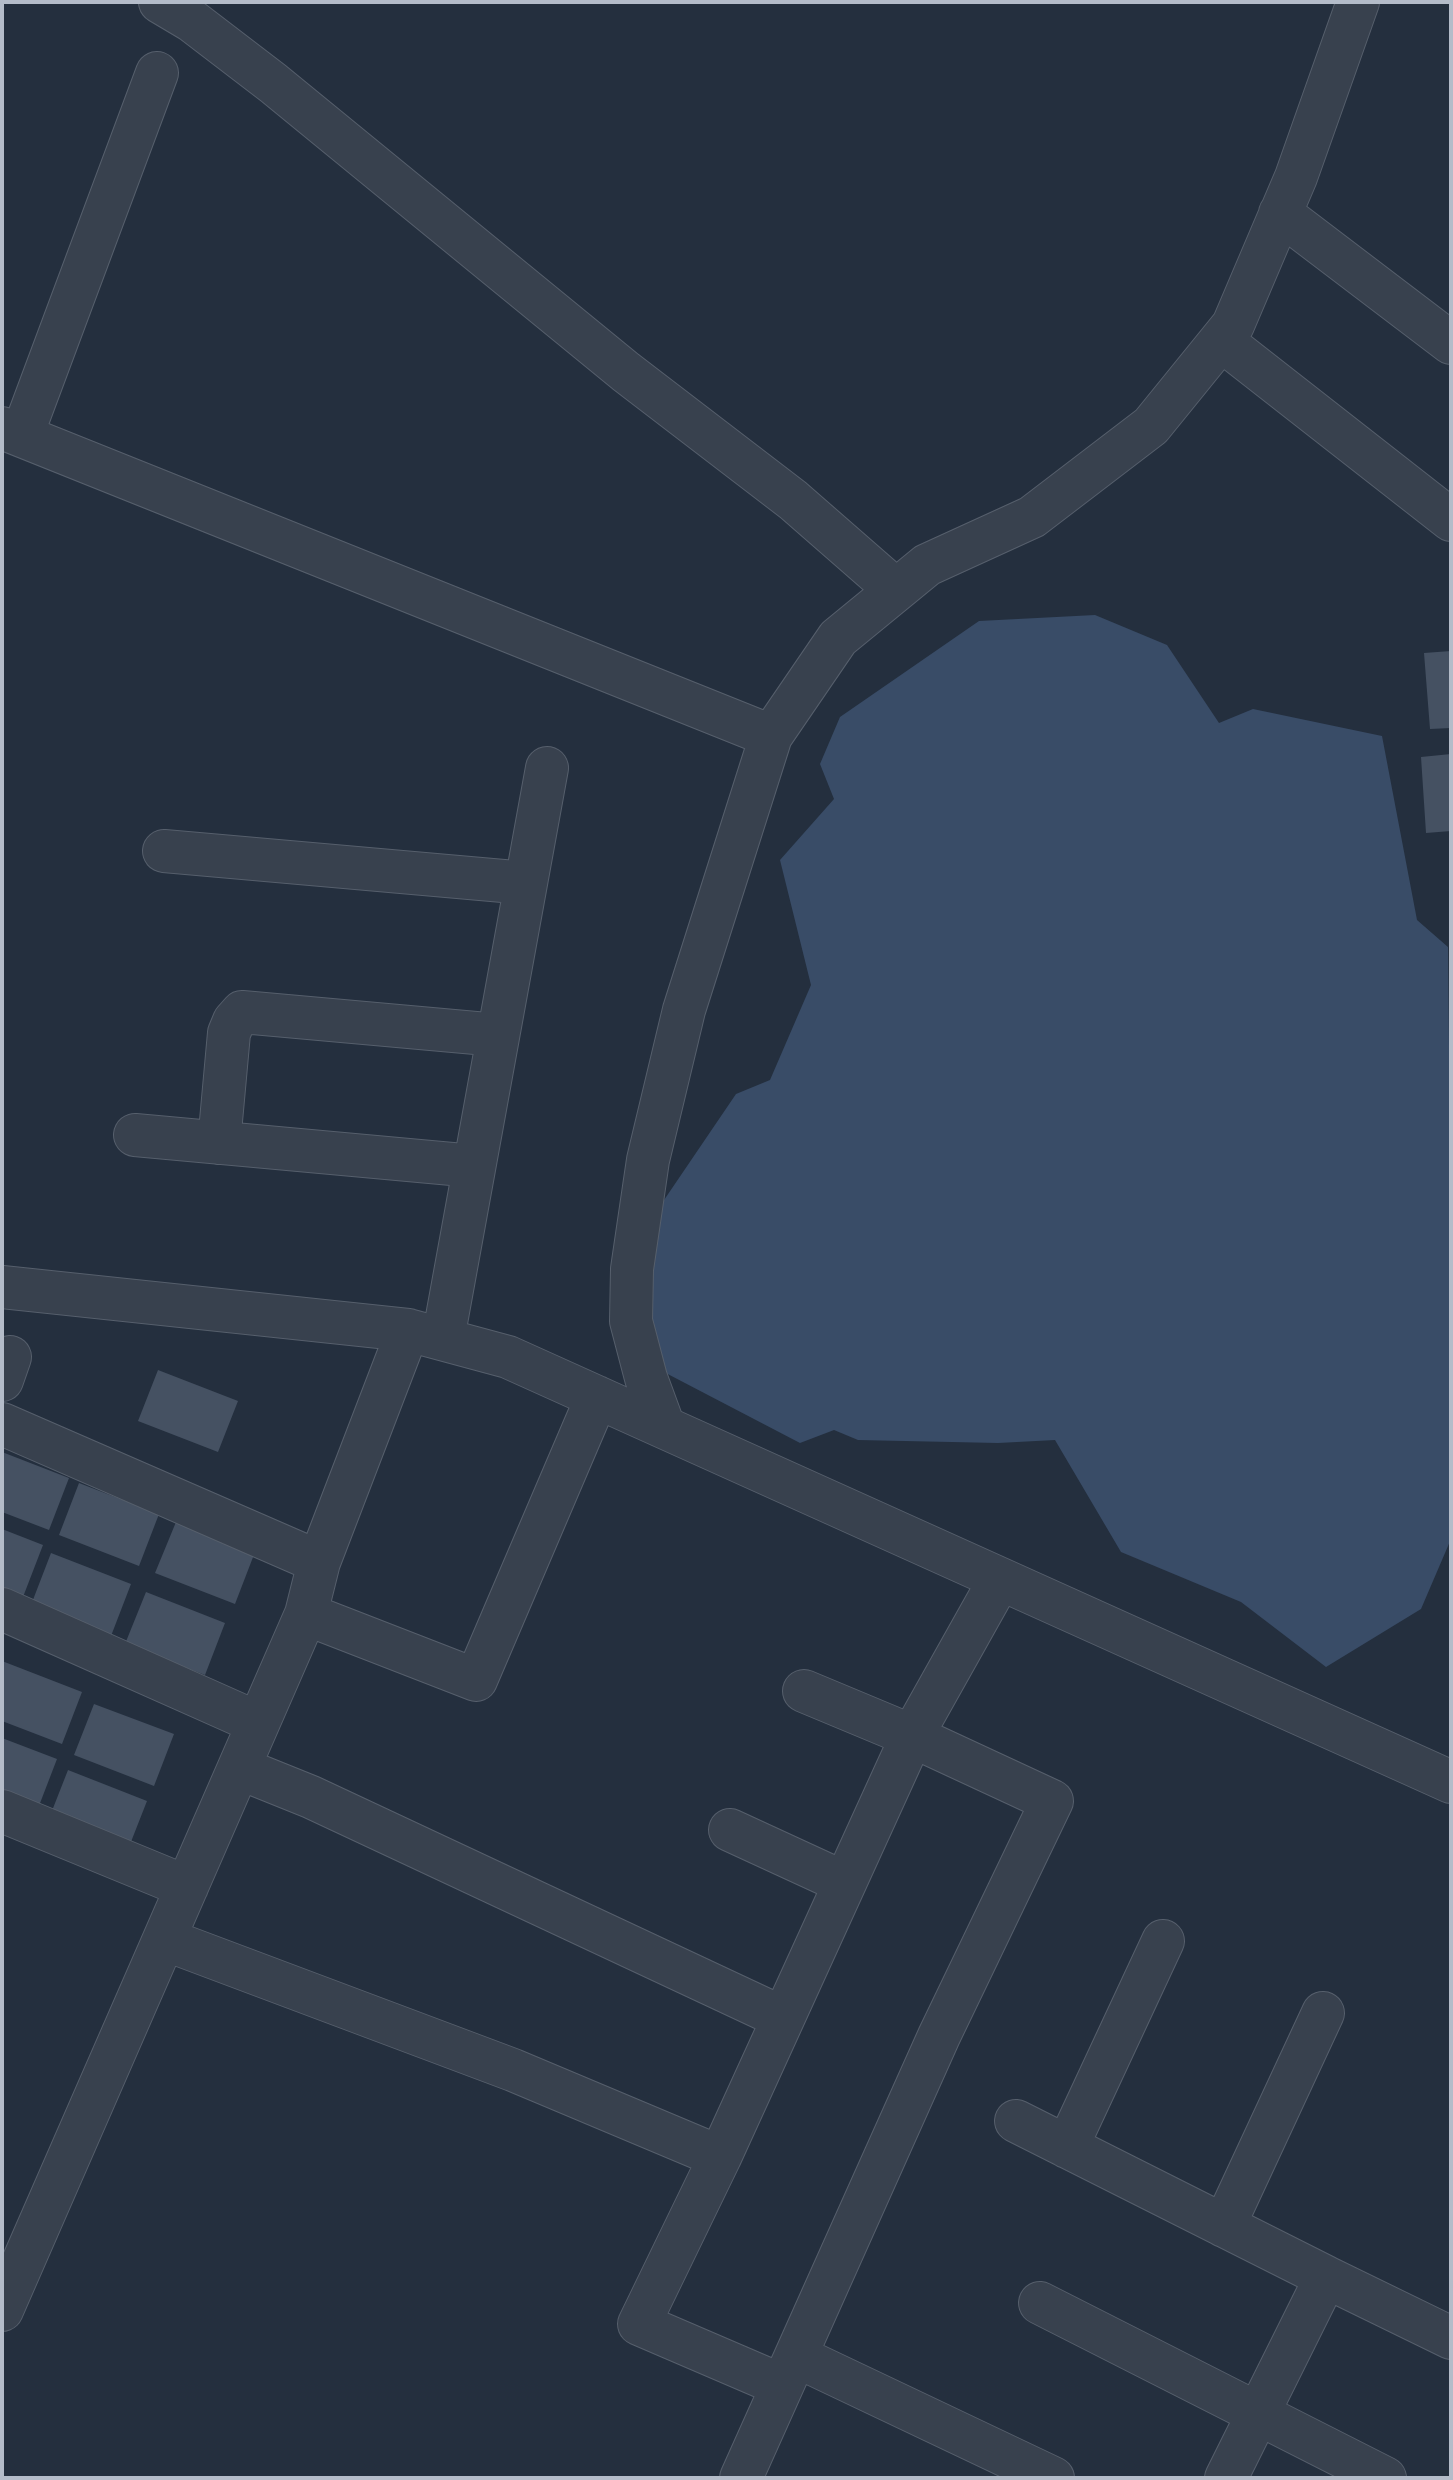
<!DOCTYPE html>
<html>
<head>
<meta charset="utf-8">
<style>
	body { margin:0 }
	#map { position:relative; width:1453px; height:2480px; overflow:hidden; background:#242f3e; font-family:"Fira Sans Condensed",sans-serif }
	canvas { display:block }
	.frame { position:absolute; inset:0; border:4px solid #b4bcc9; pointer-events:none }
</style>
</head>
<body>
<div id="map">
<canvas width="1453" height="2480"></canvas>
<div class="frame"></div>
</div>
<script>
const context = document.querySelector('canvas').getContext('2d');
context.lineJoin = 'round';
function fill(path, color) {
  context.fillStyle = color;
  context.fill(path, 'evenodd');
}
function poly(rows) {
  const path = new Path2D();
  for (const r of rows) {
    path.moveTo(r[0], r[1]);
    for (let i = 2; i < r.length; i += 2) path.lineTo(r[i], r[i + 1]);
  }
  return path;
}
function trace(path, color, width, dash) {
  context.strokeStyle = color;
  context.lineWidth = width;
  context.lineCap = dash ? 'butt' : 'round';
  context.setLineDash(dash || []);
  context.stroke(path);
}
const water = poly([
	[1095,615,1167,645,1219,723,1253,709,1382,736,1417,920,1448,947,1449,1045,1451,1048,1451,1539,1421,1609,1326,1667,1241,1602,1121,1552,1055,1440,998,1443,858,1440,834,1430,800,1443,660,1370,639,1319,662,1203,736,1094,770,1080,811,985,780,860,834,799,820,764,840,717,979,621]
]);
const building = poly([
	[1451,651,1451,728,1430,729,1424,653],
	[1451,754,1451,831,1426,833,1421,757],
	[158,1370,238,1401,218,1452,138,1421],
	[2,1452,69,1478,49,1530,2,1512],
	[79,1483,159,1514,139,1566,59,1535],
	[176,1522,255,1552,235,1604,155,1573],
	[2,1529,43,1545,23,1597,2,1588],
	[51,1553,131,1584,111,1636,31,1605],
	[146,1592,225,1623,205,1675,125,1644],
	[2,1661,82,1692,62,1744,2,1721],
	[94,1704,174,1734,154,1786,74,1755],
	[2,1738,57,1759,37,1811,2,1797],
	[68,1770,147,1801,127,1852,48,1821]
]);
const minor = poly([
	[160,2,192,21,273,83,626,372,793,500,896,590],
	[1280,213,1451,343],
	[1221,340,1451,520],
	[2,428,771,736,838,638,927,565,1032,517,1151,426,1233,325,1296,177,1358,2],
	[22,435,157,73],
	[164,851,526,883],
	[135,1135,474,1166],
	[219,1143,229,1033,234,1021,242,1012,498,1035],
	[2,1287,408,1330],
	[443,1339,547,768],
	[2,1380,10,1357],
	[2,1424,319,1562],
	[664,1427,646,1378,631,1321,632,1269,648,1160,684,1010,771,736],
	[2,1609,258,1723],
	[306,1614,476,1680,597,1397],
	[239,1768,311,1797,783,2018],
	[2,1811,187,1887],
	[730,1830,845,1883],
	[164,1939,513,2070,720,2157],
	[1016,2121,1326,2277],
	[1067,2147,1163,1941],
	[1224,2226,1323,2013],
	[1040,2303,1385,2478],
	[2,2310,306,1614,319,1562,408,1330,508,1357,1451,1782],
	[796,2356,1053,2478],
	[781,2385,639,2324,720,2157,912,1736,1000,1579],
	[741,2478,939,2036,1052,1801,912,1736,804,1691],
	[1226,2478,1326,2277,1451,2338]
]);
fill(water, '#394c67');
fill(building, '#455162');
trace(minor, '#565f6c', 44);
trace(minor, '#38414e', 42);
</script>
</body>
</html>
